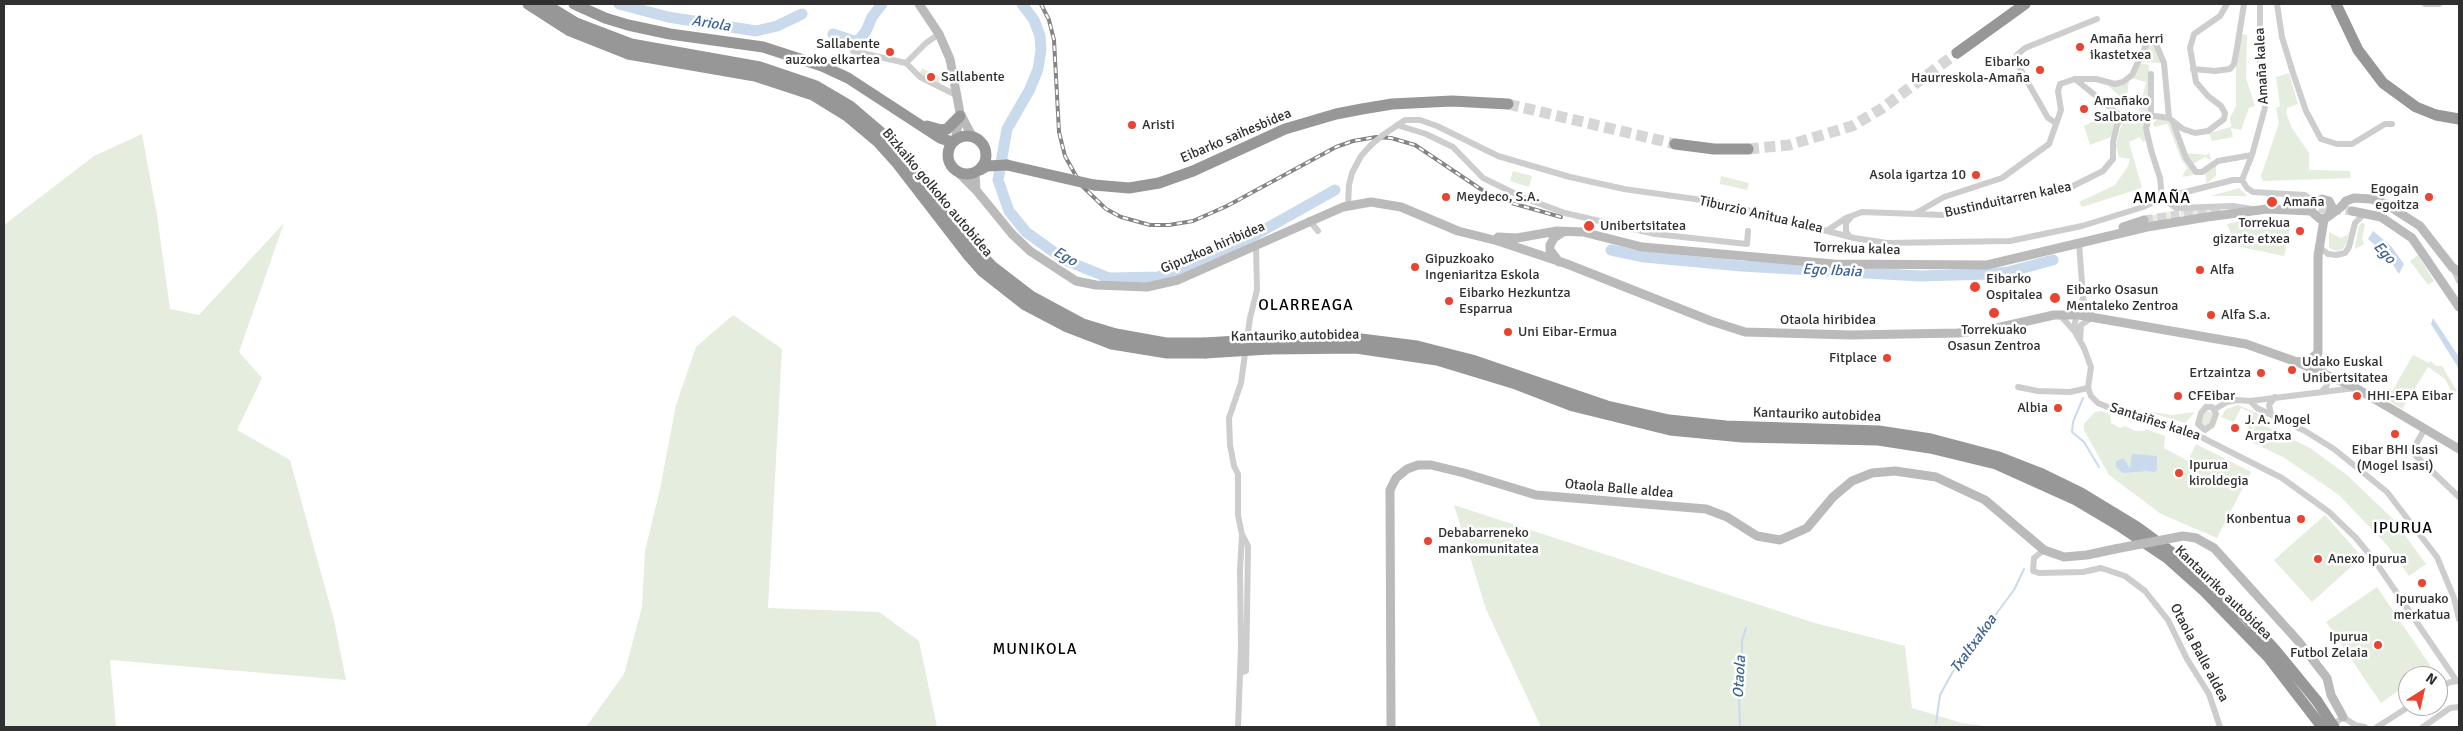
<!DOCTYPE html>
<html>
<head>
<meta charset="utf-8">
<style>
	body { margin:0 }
	#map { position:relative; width:2463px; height:731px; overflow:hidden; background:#fff; font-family:Signika,sans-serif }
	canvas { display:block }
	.frame { position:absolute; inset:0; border:5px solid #303030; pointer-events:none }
	.north { position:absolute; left:2398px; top:666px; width:50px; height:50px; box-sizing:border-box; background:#fff; border:1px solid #acacac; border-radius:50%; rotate:35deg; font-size:14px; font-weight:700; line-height:20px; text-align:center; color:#303030 }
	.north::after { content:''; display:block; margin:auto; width:18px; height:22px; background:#e94431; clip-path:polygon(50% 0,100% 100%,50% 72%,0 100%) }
</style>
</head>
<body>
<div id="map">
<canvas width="2463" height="731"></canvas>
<div class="frame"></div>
<div class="north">N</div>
</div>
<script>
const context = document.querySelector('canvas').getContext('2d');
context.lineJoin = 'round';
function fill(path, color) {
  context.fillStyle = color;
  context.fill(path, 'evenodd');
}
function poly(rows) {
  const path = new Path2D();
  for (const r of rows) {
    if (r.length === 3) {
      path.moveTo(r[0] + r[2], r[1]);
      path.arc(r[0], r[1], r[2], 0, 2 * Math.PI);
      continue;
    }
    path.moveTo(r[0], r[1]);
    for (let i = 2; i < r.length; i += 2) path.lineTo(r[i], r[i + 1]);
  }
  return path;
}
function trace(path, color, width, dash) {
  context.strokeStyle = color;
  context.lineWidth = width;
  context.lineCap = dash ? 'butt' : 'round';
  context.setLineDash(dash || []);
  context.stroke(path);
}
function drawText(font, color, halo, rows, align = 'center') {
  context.font = font + ' Signika,sans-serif';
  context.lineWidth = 5;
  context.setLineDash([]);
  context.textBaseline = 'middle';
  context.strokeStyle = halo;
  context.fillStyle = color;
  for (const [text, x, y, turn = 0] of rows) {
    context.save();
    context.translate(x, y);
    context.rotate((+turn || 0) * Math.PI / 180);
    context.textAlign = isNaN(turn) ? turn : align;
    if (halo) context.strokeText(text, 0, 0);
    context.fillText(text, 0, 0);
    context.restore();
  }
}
const green = poly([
	[2241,34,2247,35,2246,78,2255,106,2249,108,2241,130,2231,128,2233,137,2212,141,2209,133,2231,127,2230,118,2236,106,2236,65],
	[2151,41,2162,63,2139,62],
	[2139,63,2149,65,2149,110,2146,116,2138,116,2146,82,2132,78],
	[922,68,943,79,939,85,919,74],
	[2289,73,2298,104,2287,108,2286,113,2292,128,2309,153,2309,170,2350,171,2351,178,2263,181,2261,176,2279,123,2276,108,2280,106,2276,77],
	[2129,81,2126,102,2104,82,2112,86,2122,86],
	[2104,111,2118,119,2111,137,2090,145,2084,126,2100,118],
	[2157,119,2166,119,2172,124,2195,173,2193,175,2182,177,2187,168,2181,159,2169,127,2167,124,2154,127,2153,123],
	[2124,120,2135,124,2145,121,2146,140,2143,142,2140,137,2129,142,2142,188,2082,207,2079,202,2115,185,2128,166,2130,159,2119,157,2116,146,2119,132],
	[142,134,157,215,170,309,199,315,284,223,239,352,262,378,237,430,290,460,334,620,346,680,110,660,116,727,4,727,4,225,94,156],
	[2209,152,2211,160,2205,157,2193,164,2186,153,2207,155],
	[2216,166,2216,176,2207,183,2205,173],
	[1513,171,1532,176,1529,187,1510,181],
	[1721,176,1749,183,1747,190,1720,184],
	[2239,188,2247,196,2211,196],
	[2180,210,2221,210,2223,212,2181,216],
	[2169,212,2171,218,2145,224,2144,217],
	[2249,219,2291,224,2284,256,2241,247,2234,240,2227,224],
	[2362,222,2365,225,2362,239,2364,244,2355,249,2358,228],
	[2349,231,2347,242,2343,249,2337,251,2329,248,2329,232,2341,238,2347,235],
	[2418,255,2434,281,2428,285,2410,261],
	[733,315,782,349,768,608,879,612,919,641,937,727,586,727,624,674,642,607,645,551,660,489,676,405,696,347],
	[2413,355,2429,363,2431,361,2436,366,2442,366,2457,391,2453,394,2445,379,2428,367,2402,409,2387,400],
	[2238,405,2259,414,2251,431,2247,429,2253,413,2241,408,2234,422,2221,417,2226,409],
	[2207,410,2213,414,2211,421,2207,427,2201,426,2201,419],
	[2101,411,2110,415,2111,423,2120,428,2125,426,2135,431,2145,431,2145,429,2165,436,2164,448,2188,461,2196,444,2251,472,2217,538,2161,514,2109,475,2084,430,2084,424,2095,412],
	[2145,411,2172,415,2195,412,2185,423],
	[2257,422,2310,448,2347,475,2393,519,2426,564,2409,576,2387,545,2339,495,2283,457,2249,441],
	[1454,505,1815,623,1905,646,1912,708,1962,723,1991,727,1541,727,1486,609],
	[2325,515,2362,557,2312,602,2274,560],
	[2377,587,2432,668,2420,676,2408,676,2408,684,2381,703,2326,622]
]);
const water = poly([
	[2373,231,2391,246,2404,264,2399,274,2388,257,2368,239],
	[2433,318,2459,357,2459,369,2431,324],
	[2132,454,2157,456,2157,470,2154,472,2147,471,2123,473,2116,467,2116,462,2123,458,2130,468]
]);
const stream = poly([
	[2083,398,2073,422,2072,432,2084,442,2099,467],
	[1936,723,1940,695,1952,673,2014,590,2024,569],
	[1740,727,1738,669,1742,653,1742,641,1746,628]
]);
const river = poly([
	[619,4,668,17,756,31,777,26,802,14],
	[1022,4,1034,20,1040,36,1041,50,1038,69,1030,89,1007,129,998,180,1009,211,1026,232,1065,260,1109,278,1158,277,1184,269,1253,236,1335,190],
	[833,34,854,41,859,40,866,31,872,17,882,4],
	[1611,250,1644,257,1741,266,1920,276,1990,274,2008,272,2053,260]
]);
const secondaryTunnel = poly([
	[2305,208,2352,211],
	[2144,220,2222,208]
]);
const highwayTunnel = poly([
	[1508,104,1675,144],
	[1748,149,1789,145,1852,126,1881,109,1957,53]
]);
const street = poly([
	[2277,4,2282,37,2293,73,2306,111,2321,139,2337,144,2352,144,2385,124,2392,124],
	[2425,4,2439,4],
	[853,51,906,63,920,77,958,96],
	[906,63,926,43,939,34],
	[2193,69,2215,71,2230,69,2234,64,2237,48,2244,4],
	[2151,74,2151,112,2146,128,2151,150,2160,178,2162,198],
	[2169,118,2183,129,2195,133,2208,131,2224,119,2225,113,2221,106,2208,96,2196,82,2190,48,2194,34,2220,16,2227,4],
	[2173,122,2186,158,2196,172,2202,172,2218,161,2252,155],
	[2056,123,2048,118,2018,65,2017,55,2025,48,2097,19],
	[1397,125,1426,134,1453,147,1483,178,1524,198,1565,213,1655,234,1747,244,1748,231],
	[1383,135,1405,120,1420,120,1437,126,1498,156,1570,177,1624,189,1716,202,1854,238,1887,243,2010,241,2082,226,2143,207,2162,198,2233,180,2242,180],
	[2242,180,2252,155,2266,104,2260,62,2260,4],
	[2242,180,2247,188,2253,192,2305,195,2314,202],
	[2162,198,2176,208,2233,206,2252,209],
	[1348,205,1349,185,1352,173,1361,156,1371,145],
	[1916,213,1944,197,2002,178,2049,144,2061,110,2058,91,2060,84,2075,79,2096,79,2115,84,2123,82,2132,75,2149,39,2156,44,2164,63,2169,118,2155,116,2132,120,2122,117,2075,79],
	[1309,220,1318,231],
	[1828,230,1846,218,1862,212,1944,215,2069,188,2103,171,2113,159,2113,142,2117,125,2122,117],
	[1849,236,1846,231,1846,223,1851,217],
	[2079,243,2083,297,2085,305,2094,317],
	[2318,246,2328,254,2336,255,2345,253,2349,247,2355,223,2365,213],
	[2453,269,2459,281],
	[2060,315,2075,332,2084,348,2091,367,2088,388,2091,396,2098,403,2122,413,2199,436,2282,478,2329,512,2356,538,2375,561,2456,680],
	[2075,332,2075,322,2083,298],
	[2080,340,2081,325,2093,317],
	[2318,353,2321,365,2329,379,2326,387,2322,391],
	[2018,387,2038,391,2070,392,2088,388],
	[2250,401,2257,408,2305,431,2334,449,2387,492,2437,557,2454,598,2459,619],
	[2206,407,2212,407,2216,414,2212,425,2205,430,2198,424,2201,413,2206,407],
	[2215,409,2227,402,2237,400,2250,401,2355,388],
	[2271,414,2269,405,2275,397],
	[2425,428,2414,448,2414,454,2459,497],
	[2044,550,2034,558,2033,571,2039,573,2083,572,2101,568,2125,576,2145,591,2168,620,2187,659,2209,694,2220,727],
	[1240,673,1246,671,1247,615,1248,546,1243,536],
	[2438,689,2450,682,2459,681],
	[2332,726,2343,717,2355,725,2365,727],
	[1238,727,1241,647,1240,570,1242,535,1238,515,1238,474,1234,466,1230,445,1229,418,1241,383,1250,318,1257,290,1256,246],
	[2377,727,2410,706],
	[2423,727,2450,708,2459,707]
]);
const secondary = poly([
	[919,4,939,34,950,59,960,113,972,136],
	[955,140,960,115],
	[958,172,976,190,1012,234,1030,251,1076,281,1096,285,1147,287,1178,280,1343,207,1371,202,1401,207,1458,231,1498,241,1567,264,1711,321,1745,332,1851,335,1958,333,1992,329,2054,315,2079,315,2246,344,2297,362,2356,388,2459,449],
	[975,173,976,190],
	[2352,211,2381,217,2412,238,2459,307],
	[2329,216,2332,207,2329,201,2322,199,2313,203,2311,211,2320,219,2326,218,2329,216,2341,207,2346,201,2354,198,2371,199,2386,204,2420,226,2452,267,2459,272],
	[2123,227,2144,220],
	[1498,237,1517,238,1557,231,1583,232,1642,247,1834,264,1987,265,2147,227,2207,217,2267,209,2311,211],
	[1559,262,1550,250,1550,245,1554,238,1563,232],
	[2297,362,2309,360,2318,353,2318,256,2324,219],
	[2196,538,2214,548,2299,642,2327,678,2331,695,2343,717],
	[1391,727,1390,490,1396,478,1407,469,1418,465,1431,465,1464,473,1536,495,1706,509,1727,517,1757,536,1780,540,1807,528,1833,497,1852,481,1872,473,1895,471,1936,477,1985,500,2044,550,2064,557,2087,555,2115,549]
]);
const highway = poly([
	[528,4,570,31,628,54,755,76,813,95,847,116,878,142,896,162,967,254,983,272,1025,305,1065,326,1112,344,1167,353,1205,353],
	[545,4,576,23,631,44,760,67,816,86,850,106,884,135,921,177,974,247,992,266,1031,296,1083,324,1116,334,1166,343,1205,343],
	[574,4,605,18,628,25,670,34,763,47,822,66,848,78,940,138,952,142],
	[2336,4,2358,50,2383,83,2416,107,2436,115,2459,119],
	[1957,53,2025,4],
	[927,126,941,130,947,129,960,116],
	[967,155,19],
	[1675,144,1714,149,1748,149],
	[980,170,987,166,1007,165],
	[1094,185,1129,188,1159,183,1193,171,1285,129,1336,114,1362,109,1392,104,1452,101,1508,104],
	[1270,339,1353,338,1417,346,1472,360,1607,406,1669,420,1726,426,1879,431,1931,439,1999,457,2040,473,2081,493,2137,527,2171,552,2209,583,2247,619,2276,651,2317,701],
	[1269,349,1356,348,1437,360,1516,384,1573,406,1670,430,1742,437,1878,440,1930,448,1996,464,2076,500,2118,525,2167,558,2204,591,2268,657,2322,727]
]);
const rail = poly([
	[1041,4,1049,20,1054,40,1059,132,1065,156,1081,185,1106,209,1121,217,1150,225,1169,225,1193,221,1227,206,1336,147,1353,141,1376,137,1391,138,1415,145,1488,194,1508,202,1561,217]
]);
const streetBridge = poly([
	[1371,145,1383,135]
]);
const secondaryBridge = poly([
	[2115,549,2183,536,2196,538]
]);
const highwayBridge = poly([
	[1007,165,1094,185],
	[1205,343,1270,339],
	[1205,353,1269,349],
	[2317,701,2334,727]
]);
const markers = [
	[2080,47,5,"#e94431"],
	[890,52,5,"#e94431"],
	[2040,70,5,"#e94431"],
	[931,77,5,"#e94431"],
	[2084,109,5,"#e94431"],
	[1132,125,5,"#e94431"],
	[1976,175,5,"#e94431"],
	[1446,197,5,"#e94431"],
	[2429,197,5,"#e94431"],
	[2272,202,6,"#e94431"],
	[1589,226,6,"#e94431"],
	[2300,231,5,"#e94431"],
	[1415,267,5,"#e94431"],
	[2200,270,5,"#e94431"],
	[1975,287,6,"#e94431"],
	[2055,298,6,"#e94431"],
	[1449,301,5,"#e94431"],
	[1994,313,6,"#e94431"],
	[2211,315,5,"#e94431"],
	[1508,332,5,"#e94431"],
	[1887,358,5,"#e94431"],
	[2292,370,5,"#e94431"],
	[2261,373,5,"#e94431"],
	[2178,396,5,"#e94431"],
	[2357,396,5,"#e94431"],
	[2058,408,5,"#e94431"],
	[2235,428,5,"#e94431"],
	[2395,434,5,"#e94431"],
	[2179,473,5,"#e94431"],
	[2301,519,5,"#e94431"],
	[1428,541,5,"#e94431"],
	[2318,559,5,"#e94431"],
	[2422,583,5,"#e94431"],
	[2378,645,5,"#e94431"]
];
const poiNames = [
	["Amaña herri",2090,39],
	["ikastetxea",2090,55],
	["Sallabente",880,44,"right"],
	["auzoko elkartea",880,60,"right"],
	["Eibarko",2030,62,"right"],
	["Haurreskola-Amaña",2030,78,"right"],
	["Sallabente",941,77],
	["Amañako",2094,101],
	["Salbatore",2094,117],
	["Aristi",1142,125],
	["Asola igartza 10",1966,175,"right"],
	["Egogain",2419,189,"right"],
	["egoitza",2419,205,"right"],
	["Meydeco, S.A.",1456,197],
	["Amaña",2283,202],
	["Torrekua",2290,223,"right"],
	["gizarte etxea",2290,239,"right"],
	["Unibertsitatea",1600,226],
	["Gipuzkoako",1425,259],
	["Ingeniaritza Eskola",1425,275],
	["Alfa",2210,270],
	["Eibarko",1986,279],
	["Ospitalea",1986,295],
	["Eibarko Osasun",2066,290],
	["Mentaleko Zentroa",2066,306],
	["Eibarko Hezkuntza",1459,293],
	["Esparrua",1459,309],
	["Alfa S.a.",2221,315],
	["Torrekuako",1994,330,"center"],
	["Osasun Zentroa",1994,346,"center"],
	["Uni Eibar-Ermua",1518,332],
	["Fitplace",1877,358,"right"],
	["Udako Euskal",2302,362],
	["Unibertsitatea",2302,378],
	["Ertzaintza",2251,373,"right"],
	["CFEibar",2188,396],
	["HHI-EPA Eibar",2367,396],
	["Albia",2048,408,"right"],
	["J. A. Mogel",2245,420],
	["Argatxa",2245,436],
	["Eibar BHI Isasi",2395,450,"center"],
	["(Mogel Isasi)",2395,466,"center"],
	["Ipurua",2189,465],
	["kiroldegia",2189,481],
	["Konbentua",2291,519,"right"],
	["Debabarreneko",1438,533],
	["mankomunitatea",1438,549],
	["Anexo Ipurua",2328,559],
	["Ipuruako",2422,599,"center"],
	["merkatua",2422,615,"center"],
	["Ipurua",2368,637,"right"],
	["Futbol Zelaia",2368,653,"right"]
];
const streetNames = [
	["Amaña kalea",2262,66,-93],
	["Eibarko saihesbidea",1236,136,-23],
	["Bizkaiko golkoko autobidea",937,193,50],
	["Bustinduitarren kalea",2008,200,-12],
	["Tiburzio Anitua kalea",1761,215,13],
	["Gipuzkoa hiribidea",1213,248,-23],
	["Torrekua kalea",1857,249,2],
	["Otaola hiribidea",1828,320],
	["Kantauriko autobidea",1295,336,-1],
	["Kantauriko autobidea",1817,415,2],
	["Santaiñes kalea",2155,422,18],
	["Otaola Balle aldea",1619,489,5],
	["Kantauriko autobidea",2223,593,44],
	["Otaola Balle aldea",2199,653,62]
];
const waterNames = [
	["Ariola",711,24,9],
	["Ego",2384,253,47],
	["Ego",1065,257,30],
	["Ego Ibaia",1832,271,3],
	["Txaltxakoa",1974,644,-54],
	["Otaola",1740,677,-87]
];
const quarterNames = [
	["AMAÑA",2162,199],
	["OLARREAGA",1306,306],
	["IPURUA",2403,529],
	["MUNIKOLA",1035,650]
];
fill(green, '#e4edde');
fill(water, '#cadaed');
trace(stream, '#cadaed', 2);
trace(river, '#cadaed', 11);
trace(secondaryTunnel, '#d6d6d6', 9, [9, 4.5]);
trace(highwayTunnel, '#d6d6d6', 11, [11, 5.5]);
trace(street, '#cdcdcd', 6);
trace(secondary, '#bababa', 9);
trace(highway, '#979797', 11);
trace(rail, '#858585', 4);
trace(rail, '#fff', 2, [5.5]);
trace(streetBridge, '#cdcdcd', 6);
trace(secondaryBridge, '#bababa', 9);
trace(highwayBridge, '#979797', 11);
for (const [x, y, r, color] of markers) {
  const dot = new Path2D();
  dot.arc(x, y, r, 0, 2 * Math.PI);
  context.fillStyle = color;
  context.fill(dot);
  trace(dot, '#fff', 2);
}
drawText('14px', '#303030', '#fff', poiNames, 'left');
drawText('14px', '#303030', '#fff', streetNames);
drawText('italic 15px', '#3c6395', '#fff', waterNames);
context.letterSpacing = '1px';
drawText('16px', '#000', '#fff', quarterNames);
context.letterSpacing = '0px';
</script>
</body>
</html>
